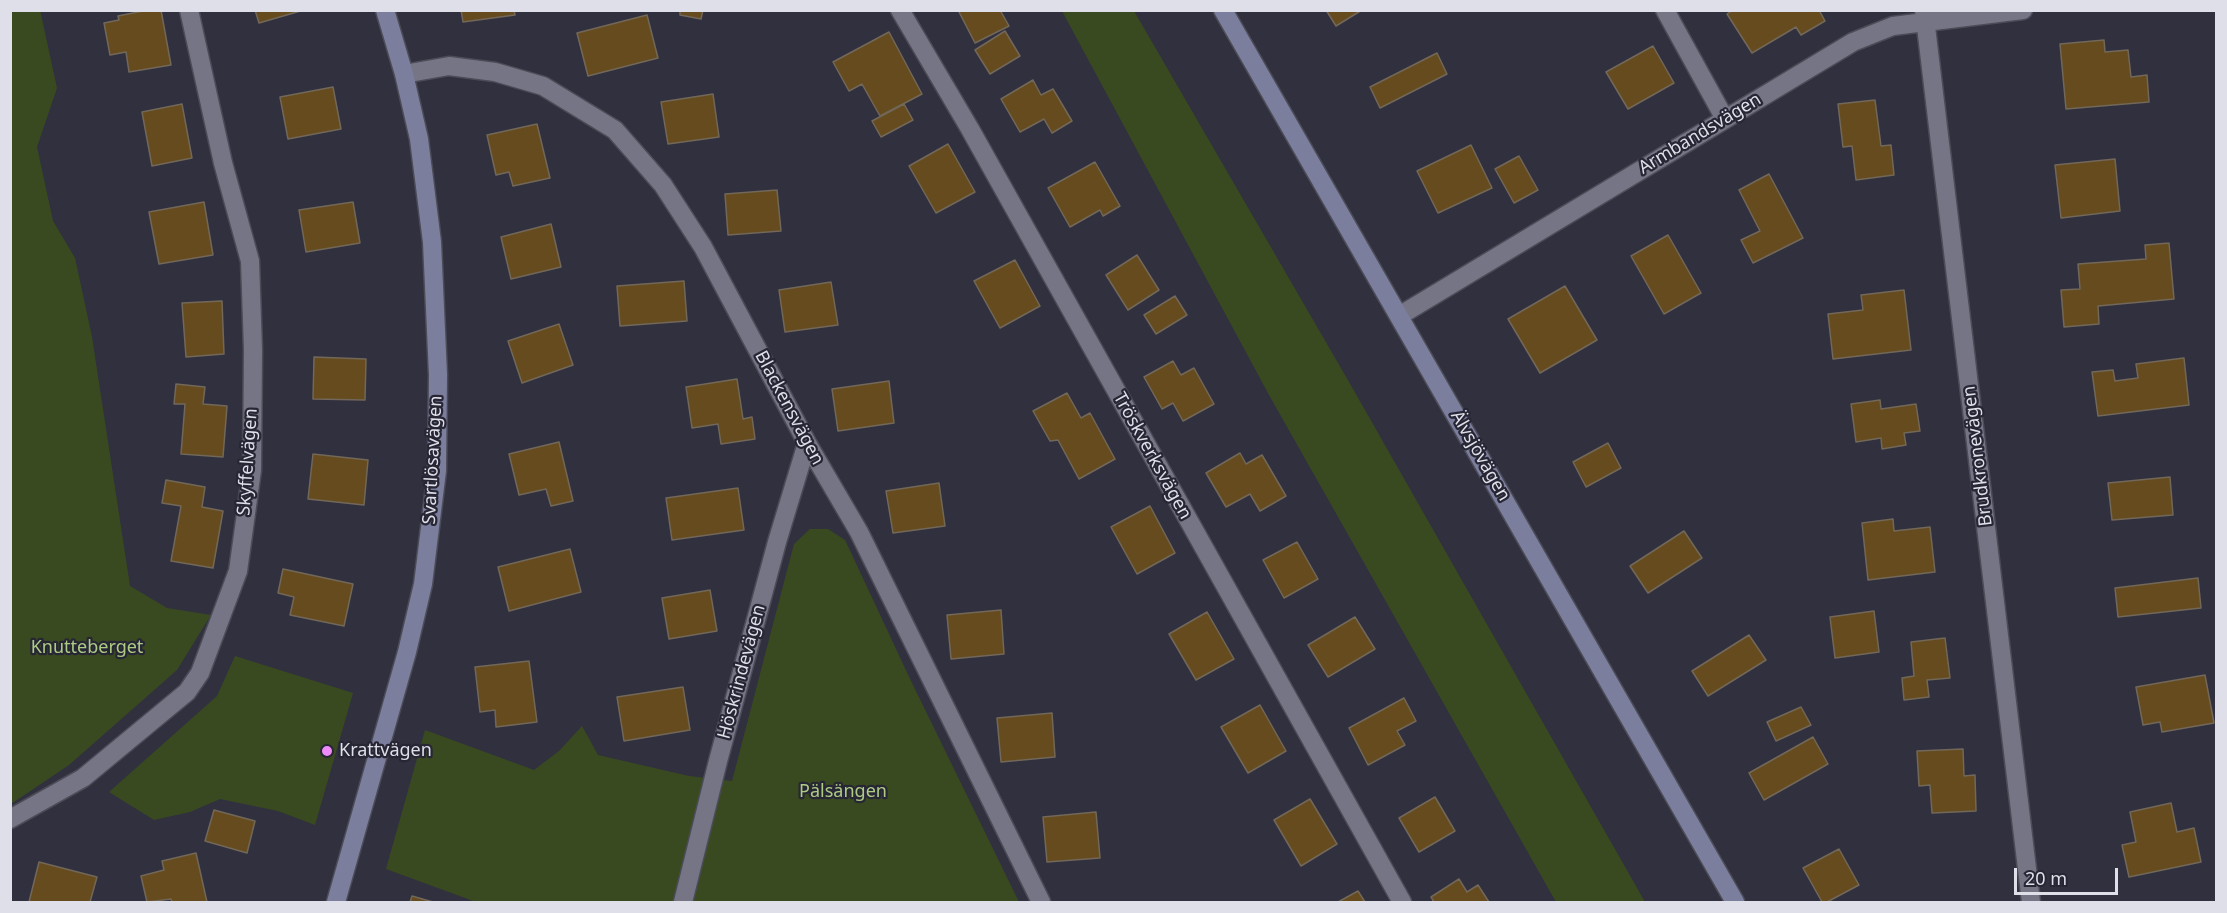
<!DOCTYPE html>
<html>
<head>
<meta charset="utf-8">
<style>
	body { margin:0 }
	#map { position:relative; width:2227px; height:913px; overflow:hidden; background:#31303f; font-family:"Noto Sans",sans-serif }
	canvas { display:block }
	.frame { position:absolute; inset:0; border:12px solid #dfdfe9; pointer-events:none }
	.scale { position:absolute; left:2014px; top:868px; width:104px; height:27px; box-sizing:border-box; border:3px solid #dfdfe9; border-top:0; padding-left:8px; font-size:18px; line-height:21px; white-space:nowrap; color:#dfdfe9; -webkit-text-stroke:4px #272635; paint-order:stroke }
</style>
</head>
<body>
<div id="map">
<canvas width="2227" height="913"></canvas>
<div class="frame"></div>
<div class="scale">20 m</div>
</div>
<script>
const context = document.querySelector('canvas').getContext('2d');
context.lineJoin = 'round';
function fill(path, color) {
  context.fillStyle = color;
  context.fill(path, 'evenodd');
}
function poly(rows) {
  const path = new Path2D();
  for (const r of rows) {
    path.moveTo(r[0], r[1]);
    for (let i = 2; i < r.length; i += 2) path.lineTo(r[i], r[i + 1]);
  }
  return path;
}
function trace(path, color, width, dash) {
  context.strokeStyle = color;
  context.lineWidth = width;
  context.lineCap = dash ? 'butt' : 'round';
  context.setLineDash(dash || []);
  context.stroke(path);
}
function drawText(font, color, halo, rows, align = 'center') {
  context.font = font + ' "Noto Sans",sans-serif';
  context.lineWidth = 4.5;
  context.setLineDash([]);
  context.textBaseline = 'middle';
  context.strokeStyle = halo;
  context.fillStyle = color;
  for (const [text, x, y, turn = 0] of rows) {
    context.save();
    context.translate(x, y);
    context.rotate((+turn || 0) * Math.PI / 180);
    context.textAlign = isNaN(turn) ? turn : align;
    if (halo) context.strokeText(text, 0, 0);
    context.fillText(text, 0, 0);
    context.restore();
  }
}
const green = poly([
	[40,10,57,88,37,147,53,221,75,258,92,337,130,586,167,608,211,615,177,670,69,765,11,804,10,11],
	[1062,11,1134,11,1349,382,1645,902,1556,902,1269,395],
	[810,529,828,529,845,540,911,681,1019,902,476,902,386,869,425,730,534,770,559,751,582,726,598,755,689,776,732,781,794,544],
	[235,656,353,693,315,825,278,811,220,799,190,812,154,820,109,792,217,696]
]);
const building = poly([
	[148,10,161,10,171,65,129,72,126,52,110,55,104,23,119,20,118,16,148,10],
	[255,10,304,10,259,23,255,10],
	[461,10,514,10,515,15,463,22,461,10],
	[680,10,703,10,701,19,680,15,680,10],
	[958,10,1000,10,1009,26,975,43,958,10],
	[1326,10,1362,10,1336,26,1326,10],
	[1733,10,1819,10,1825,21,1801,35,1796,27,1752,53,1727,14,1733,10],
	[647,15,658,58,588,76,577,33,647,15],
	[1005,31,1020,56,990,74,975,50,1005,31],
	[889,32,922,94,880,116,862,84,849,91,833,62,889,32],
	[2104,40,2105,52,2128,50,2131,77,2147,75,2149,102,2066,109,2060,44,2104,40],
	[1653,46,1674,83,1628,109,1606,72,1653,46],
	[1437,53,1447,74,1380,108,1370,87,1437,53],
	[1033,80,1041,95,1053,89,1072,121,1052,133,1044,119,1020,132,1001,99,1033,80],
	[333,87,341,129,288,139,280,97,333,87],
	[713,94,719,137,668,144,661,102,713,94],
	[1875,100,1881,146,1891,145,1894,175,1856,180,1852,146,1843,147,1838,104,1875,100],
	[182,104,192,158,152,166,142,112,182,104],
	[904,104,913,120,881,137,872,121,904,104],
	[537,124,550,178,513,186,509,172,496,175,487,135,537,124],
	[948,144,975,192,936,213,909,166,948,144],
	[1471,145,1492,188,1438,213,1417,171,1471,145],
	[1519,156,1538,190,1514,203,1495,169,1519,156],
	[2115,159,2120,211,2061,218,2055,165,2115,159],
	[1095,162,1120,206,1103,216,1100,210,1070,227,1048,188,1095,162],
	[1769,174,1803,238,1753,263,1741,240,1760,231,1739,190,1769,174],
	[777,190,781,231,728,235,725,194,777,190],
	[204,202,213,255,159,264,149,212,204,202],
	[353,202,360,243,306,252,299,210,353,202],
	[551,224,561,267,511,279,501,237,551,224],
	[1668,235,1701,293,1664,314,1631,256,1668,235],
	[2169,243,2174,299,2098,306,2099,324,2064,327,2061,290,2080,289,2078,264,2146,259,2145,245,2169,243],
	[1137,255,1159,290,1128,310,1106,275,1137,255],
	[1015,260,1040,306,1000,328,974,281,1015,260],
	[684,281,687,321,620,326,617,286,684,281],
	[831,282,838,325,785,332,779,290,831,282],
	[1565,286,1597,340,1540,373,1508,319,1565,286],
	[1904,290,1911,350,1833,359,1828,314,1863,310,1861,295,1904,290],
	[1175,296,1187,315,1156,334,1144,315,1175,296],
	[222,301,224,354,186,357,182,303,222,301],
	[559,324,573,365,522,383,508,341,559,324],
	[314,357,366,359,365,400,313,399,314,357],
	[2184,358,2189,405,2098,416,2092,372,2113,370,2115,381,2138,378,2136,364,2184,358],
	[1173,361,1181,375,1194,368,1214,404,1183,421,1173,403,1162,409,1144,377,1173,361],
	[737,379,743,419,752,417,755,439,721,444,718,424,692,428,686,387,737,379],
	[889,381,894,423,838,431,832,389,889,381],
	[176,384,205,387,203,404,227,406,223,457,181,454,185,404,174,404,176,384],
	[1067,393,1081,418,1090,413,1115,459,1079,479,1058,440,1050,441,1033,411,1067,393],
	[1880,400,1881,409,1916,404,1920,431,1904,433,1906,445,1882,449,1881,438,1856,442,1851,404,1880,400],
	[559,442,573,501,551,506,546,489,519,495,509,454,559,442],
	[1608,443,1621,468,1586,487,1573,462,1608,443],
	[1240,453,1246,464,1262,455,1286,496,1260,511,1250,494,1226,507,1206,473,1240,453],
	[313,454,368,460,364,505,308,499,313,454],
	[2170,477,2173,515,2112,520,2108,483,2170,477],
	[166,480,205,487,202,507,223,511,213,568,171,561,181,506,162,503,166,480],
	[939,483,945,526,893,533,886,491,939,483],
	[738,488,744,530,672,540,666,498,738,488],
	[1150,506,1175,553,1137,574,1111,527,1150,506],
	[1893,519,1894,531,1930,527,1935,572,1868,580,1862,523,1893,519],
	[1684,531,1702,558,1648,593,1630,566,1684,531],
	[1297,542,1318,579,1284,598,1263,560,1297,542],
	[570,549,581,592,509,611,498,567,570,549],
	[283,569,353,584,344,626,290,615,294,597,278,593,283,569],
	[2198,578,2201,608,2118,617,2115,588,2198,578],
	[710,590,717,631,669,639,662,598,710,590],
	[1001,610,1004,654,951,659,947,615,1001,610],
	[1874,611,1879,652,1835,658,1830,617,1874,611],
	[1207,612,1234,659,1196,680,1169,634,1207,612],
	[1355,617,1375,649,1328,677,1308,645,1355,617],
	[1749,635,1766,660,1708,696,1692,671,1749,635],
	[1945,638,1950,678,1927,680,1929,697,1904,700,1902,678,1914,676,1911,642,1945,638],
	[529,661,537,722,496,727,495,710,480,712,475,667,529,661],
	[2205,675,2214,723,2162,732,2160,722,2143,725,2136,687,2205,675],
	[683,687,690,730,624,741,617,697,683,687],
	[1404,698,1416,721,1397,731,1405,745,1368,765,1349,728,1404,698],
	[1260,705,1286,751,1248,773,1221,727,1260,705],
	[1801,707,1811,725,1776,741,1767,722,1801,707],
	[1052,713,1055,757,1001,762,997,718,1052,713],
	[1813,737,1828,764,1764,800,1749,773,1813,737],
	[1963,749,1964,776,1975,775,1976,811,1932,813,1930,785,1919,786,1917,751,1963,749],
	[1435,797,1455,831,1419,852,1399,818,1435,797],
	[1310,799,1337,844,1301,866,1274,820,1310,799],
	[2171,803,2177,832,2194,828,2201,862,2129,877,2122,845,2136,842,2130,812,2171,803],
	[214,810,255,821,247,853,205,841,214,810],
	[1096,812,1100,858,1047,862,1043,817,1096,812],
	[1839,849,1859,885,1827,902,1822,902,1803,868,1839,849],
	[196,853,207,902,172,902,171,899,147,902,141,876,164,870,162,861,196,853],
	[39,862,97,877,90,902,29,902,39,862],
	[1459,879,1467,892,1478,885,1489,902,1434,902,1431,897,1459,879],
	[1358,891,1365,902,1338,902,1358,891],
	[412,896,433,902,410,902,412,896]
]);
const street = poly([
	[900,10,970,129,1402,902],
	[1665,10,1725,119],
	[1924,10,2031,902],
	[404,74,449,66,495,72,543,86,615,130,663,185,703,247,807,443,859,532,1041,902],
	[1399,316,1853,42,1893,26,2023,10],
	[10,819,83,778,187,692,200,673,238,571,252,470,253,350,250,261,223,163,189,10],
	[683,902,718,761,777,542,807,443]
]);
const secondary = poly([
	[1223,10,1735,902],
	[336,902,407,652,423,584,437,471,438,375,432,242,419,139,404,74,385,10]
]);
const markers = [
	[327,751,6,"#ee8bf8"]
];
const streetNames = [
	["Armbandsvägen",1700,134,-31],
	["Blackensvägen",789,408,62],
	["Tröskverksvägen",1152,456,61],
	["Älvsjövägen",1480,456,60],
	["Brudkronevägen",1978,456,-97],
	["Svartlösavägen",433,460,-87],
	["Skyffelvägen",248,462,-86],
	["Höskrindevägen",742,672,-75]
];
const parkNames = [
	["Knutteberget",87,648],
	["Pälsängen",843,792]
];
const poiNames = [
	["Krattvägen",339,751]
];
fill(green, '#3a4a20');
fill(building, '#664b1e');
trace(building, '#726859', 1.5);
trace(street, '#4c4c58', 21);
trace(secondary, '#4c4c58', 21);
trace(street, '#757586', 18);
trace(secondary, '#7c7e9d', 18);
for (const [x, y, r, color] of markers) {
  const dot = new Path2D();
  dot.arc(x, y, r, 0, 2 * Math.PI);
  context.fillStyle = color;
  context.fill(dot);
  trace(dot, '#272635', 2);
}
drawText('18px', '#dfdfe9', '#272635', streetNames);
drawText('18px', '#aecb84', '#272635', parkNames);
drawText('18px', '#dfdfe9', '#272635', poiNames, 'left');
</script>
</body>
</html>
